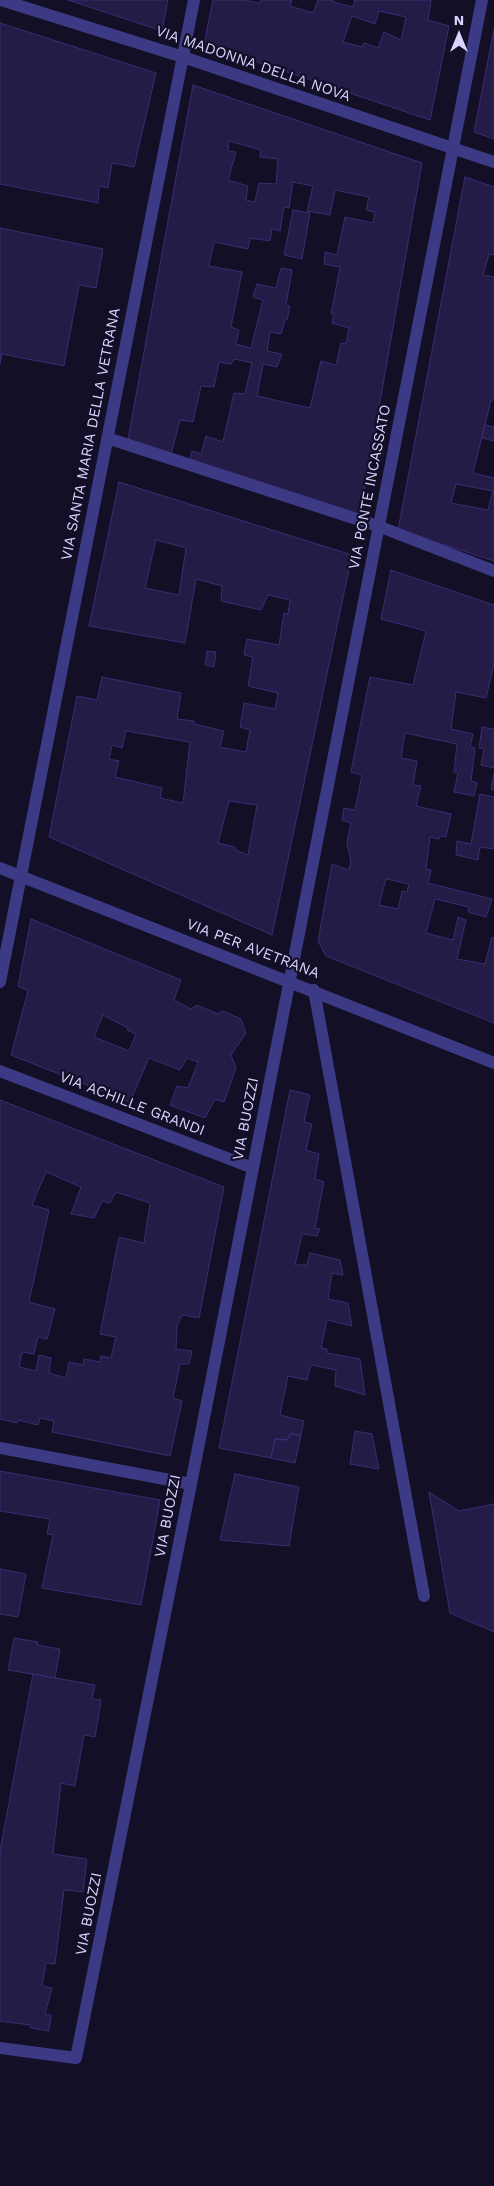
<!DOCTYPE html>
<html>
<head>
<meta charset="utf-8">
<style>
	body { margin:0 }
	#map { position:relative; width:494px; height:2186px; overflow:hidden; background:#130f26; font-family:"Work Sans",sans-serif }
	canvas { display:block }
	.north { position:absolute; left:434px; top:10px; width:50px; height:50px; -webkit-text-stroke:4px #130f26; paint-order:stroke; rotate:0deg; font-size:14px; font-weight:700; line-height:20px; text-align:center; color:#d9d4ff }
	.north::after { content:''; display:block; margin:auto; width:18px; height:22px; background:#d9d4ff; clip-path:polygon(50% 0,100% 100%,50% 72%,0 100%) }
</style>
</head>
<body>
<div id="map">
<canvas width="494" height="2186"></canvas>
<div class="north">N</div>
</div>
<script>
const context = document.querySelector('canvas').getContext('2d');
context.lineJoin = 'round';
function fill(path, color) {
  context.fillStyle = color;
  context.fill(path, 'evenodd');
}
function poly(rows) {
  const path = new Path2D();
  for (const r of rows) {
    path.moveTo(r[0], r[1]);
    for (let i = 2; i < r.length; i += 2) path.lineTo(r[i], r[i + 1]);
  }
  return path;
}
function trace(path, color, width, dash) {
  context.strokeStyle = color;
  context.lineWidth = width;
  context.lineCap = dash ? 'butt' : 'round';
  context.setLineDash(dash || []);
  context.stroke(path);
}
function drawText(font, color, halo, rows, align = 'center') {
  context.font = font + ' "Work Sans",sans-serif';
  context.lineWidth = 4.5;
  context.setLineDash([]);
  context.textBaseline = 'middle';
  context.strokeStyle = halo;
  context.fillStyle = color;
  for (const [text, x, y, turn = 0] of rows) {
    context.save();
    context.translate(x, y);
    context.rotate((+turn || 0) * Math.PI / 180);
    context.textAlign = isNaN(turn) ? turn : align;
    if (halo) context.strokeText(text, 0, 0);
    context.fillText(text, 0, 0);
    context.restore();
  }
}
const building = poly([
	[68,0,168,0,162,31,68,0],
	[213,0,243,0,260,3,261,0,292,0,290,6,313,13,318,0,333,0,333,2,353,7,355,0,431,0,428,20,449,26,430,120,204,44,213,0],
	[379,11,406,17,401,40,384,32,378,48,364,43,362,47,343,42,352,16,375,24,379,11],
	[0,23,156,73,134,167,112,163,108,188,99,186,98,203,0,184,0,23],
	[494,30,494,139,474,132,494,30],
	[193,85,422,163,359,521,190,459,192,451,201,454,206,436,223,442,234,393,245,394,252,363,234,359,231,364,219,362,214,387,201,386,193,422,180,420,171,454,128,439,193,85],
	[229,141,261,150,260,157,278,159,276,184,259,183,255,202,246,200,248,186,228,180,236,152,228,151,229,141],
	[293,182,313,186,307,211,330,215,335,190,369,197,366,210,375,212,373,223,345,217,337,255,325,252,324,264,340,267,331,314,334,314,332,323,349,328,346,344,341,343,336,365,321,361,310,408,257,396,263,364,277,367,282,354,267,351,270,332,281,334,285,320,287,320,290,306,286,305,292,270,281,268,276,288,257,284,253,297,263,300,251,348,236,344,239,330,231,327,242,272,209,266,214,242,248,249,250,238,270,241,272,229,280,231,284,207,289,208,293,182],
	[465,177,494,187,494,255,489,254,483,275,494,277,494,400,491,400,473,473,494,478,494,561,398,530,465,177],
	[456,484,493,491,488,510,451,503,456,484],
	[293,210,310,213,302,259,284,255,293,210],
	[0,228,103,249,96,288,79,285,64,366,2,354,0,364,0,228],
	[485,425,494,427,494,441,482,438,485,425],
	[119,482,352,555,272,935,49,837,77,696,97,700,102,677,181,693,177,719,194,721,194,724,224,731,220,747,246,752,250,730,240,727,244,703,275,709,278,693,248,686,253,657,244,655,247,639,279,645,284,613,288,614,290,600,268,595,261,610,221,601,222,586,196,579,185,643,89,626,119,482],
	[156,540,186,548,179,595,145,588,156,540],
	[126,731,190,742,183,803,160,798,162,788,115,777,119,761,109,759,112,745,122,748,126,731],
	[229,801,257,805,248,855,235,850,235,847,218,843,229,801],
	[391,570,494,605,494,664,486,698,456,692,451,729,473,734,470,747,475,748,471,781,477,783,474,796,454,792,458,773,454,772,457,744,405,733,401,758,417,761,413,785,421,786,416,806,451,814,446,837,440,836,439,839,430,837,426,869,431,870,428,883,492,899,486,917,468,912,469,907,435,899,426,933,453,940,458,917,466,920,457,959,485,964,492,937,494,938,494,1023,326,956,318,941,332,864,349,870,351,862,347,843,351,823,342,820,344,808,355,810,362,775,351,772,370,677,413,685,426,631,381,619,391,570],
	[386,879,409,884,407,892,402,891,398,909,379,905,386,879],
	[207,651,216,652,214,667,205,665,207,651],
	[482,727,494,729,494,768,481,765,484,749,479,748,482,727],
	[494,773,494,790,491,789,494,773],
	[480,794,494,797,494,849,480,847,478,860,456,855,457,841,471,844,480,794],
	[31,919,181,980,174,1000,191,1009,197,1005,218,1014,223,1011,241,1019,246,1033,231,1055,236,1068,224,1102,215,1099,205,1118,170,1105,177,1086,188,1088,198,1062,187,1058,180,1070,149,1058,130,1102,11,1055,28,991,18,986,31,919],
	[103,1015,128,1028,127,1030,136,1034,129,1051,94,1037,103,1015],
	[290,1090,310,1095,304,1122,312,1124,306,1150,319,1154,315,1179,324,1182,315,1228,320,1229,317,1236,302,1234,295,1265,307,1265,310,1253,340,1260,343,1275,332,1273,328,1299,348,1303,352,1326,327,1320,321,1348,327,1349,327,1353,360,1359,365,1395,335,1386,336,1370,311,1365,307,1380,288,1376,280,1415,304,1421,301,1435,290,1434,287,1440,275,1439,271,1458,219,1448,290,1090],
	[0,1100,224,1187,199,1318,182,1315,177,1326,176,1349,192,1351,189,1364,180,1364,173,1398,182,1401,170,1456,52,1432,54,1421,40,1418,38,1425,18,1420,17,1423,0,1419,0,1100],
	[46,1172,81,1187,71,1214,94,1218,102,1201,110,1203,116,1192,150,1203,144,1243,119,1237,100,1334,116,1337,111,1358,101,1356,100,1362,84,1359,83,1365,69,1362,66,1378,49,1373,51,1358,39,1355,36,1371,19,1367,22,1352,34,1354,38,1337,47,1339,55,1309,29,1302,49,1210,32,1205,46,1172],
	[355,1431,372,1434,379,1469,350,1464,355,1431],
	[290,1434,301,1435,295,1463,271,1458,275,1439,287,1440,290,1434],
	[0,1471,160,1500,141,1605,42,1588,53,1535,47,1534,50,1519,0,1511,0,1471],
	[235,1474,299,1487,289,1546,220,1540,235,1474],
	[429,1492,459,1511,494,1504,494,1632,450,1613,429,1492],
	[0,1569,26,1574,18,1617,0,1614,0,1569],
	[14,1638,38,1642,37,1645,60,1649,55,1678,8,1670,14,1638],
	[33,1674,95,1685,92,1699,101,1700,95,1737,84,1735,75,1786,61,1783,53,1854,87,1859,83,1892,64,1890,55,1964,46,1963,42,1986,52,1988,45,2014,51,2015,49,2031,31,2028,30,2025,0,2021,0,1851,33,1674]
]);
const minor = poly([
	[1,0,183,57,494,162],
	[107,438,378,526,494,571],
	[0,868,494,1063],
	[0,982,194,0],
	[314,990,424,1596],
	[0,1071,253,1168],
	[0,1448,191,1484],
	[0,2048,76,2058,191,1484,482,0]
]);
const streetNames = [
	["VIA MADONNA DELLA NOVA",253,64,19],
	["VIA SANTA MARIA DELLA VETRANA",91,434,-79],
	["VIA PONTE INCASSATO",370,487,-79],
	["VIA PER AVETRANA",253,949,21],
	["VIA ACHILLE GRANDI",132,1104,21],
	["VIA BUOZZI",246,1119,-79],
	["VIA BUOZZI",168,1516,-79],
	["VIA BUOZZI",89,1914,-79]
];
fill(building, '#241b47');
trace(building, '#3b2d73', 1);
trace(minor, '#3d3a85', 12);
drawText('15px', '#d9d4ff', '#130f26', streetNames);
</script>
</body>
</html>
